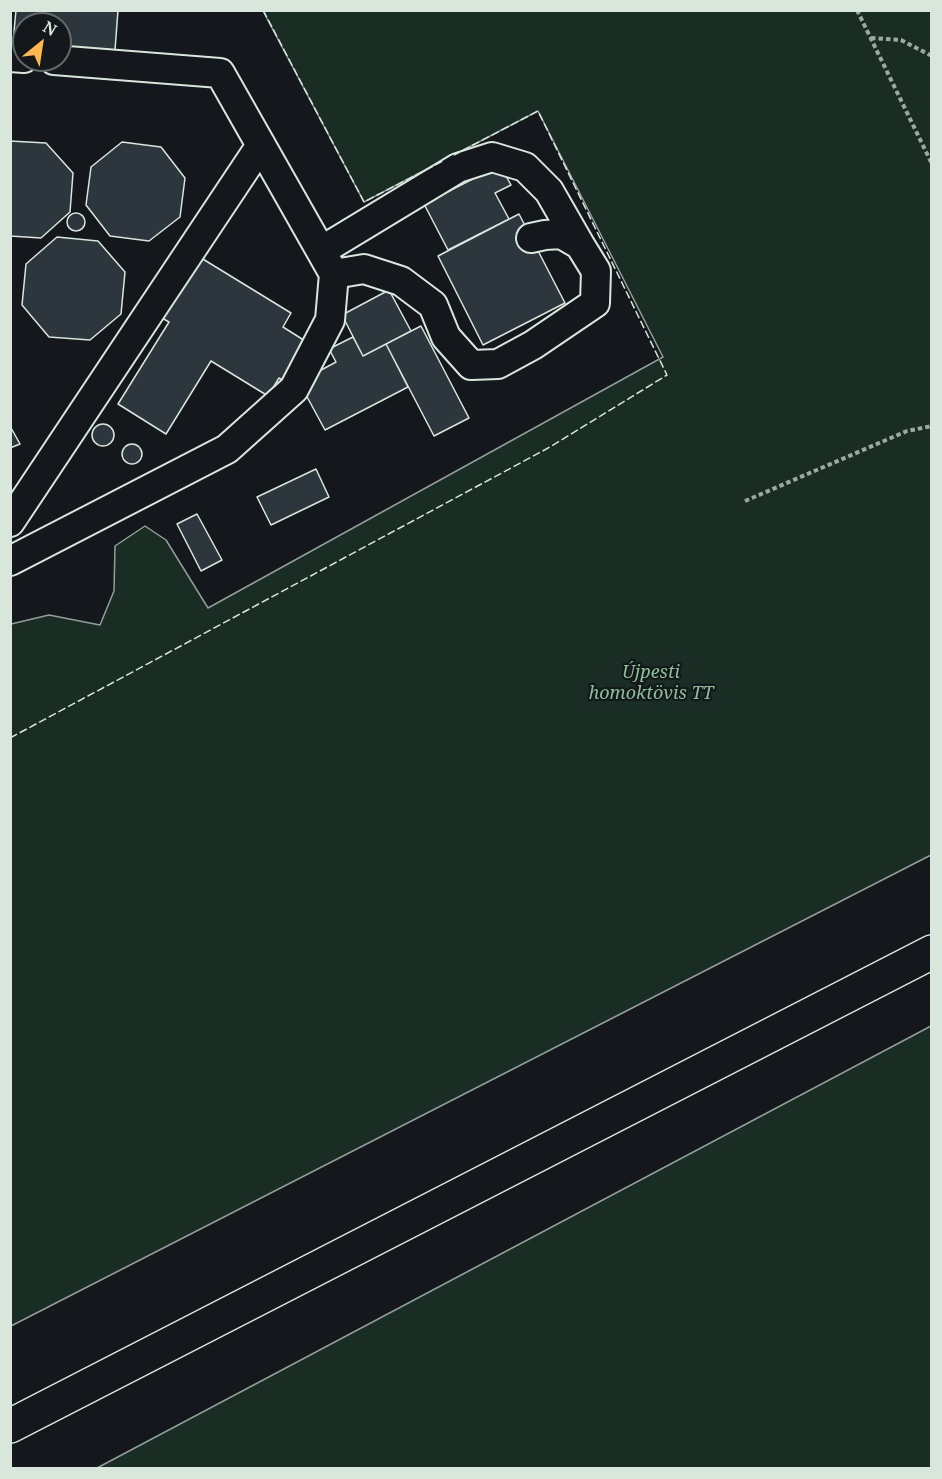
<!DOCTYPE html>
<html>
<head>
<meta charset="utf-8">
<style>
	body { margin:0 }
	#map { position:relative; width:942px; height:1479px; overflow:hidden; background:#14181c; font-family:"Noto Serif",serif }
	canvas { display:block }
	.frame { position:absolute; inset:0; border:12px solid #d8e6dc; pointer-events:none }
	.north { position:absolute; left:12px; top:12px; width:60px; height:60px; box-sizing:border-box; background:#14181c; border:2px solid #626a69; border-radius:50%; rotate:30deg; font-size:16px; font-weight:700; line-height:24px; text-align:center; color:#d8e6dc }
	.north::after { content:''; display:block; margin:auto; width:21px; height:27px; background:#ffb74d; clip-path:polygon(50% 0,100% 100%,50% 72%,0 100%) }
</style>
</head>
<body>
<div id="map">
<canvas width="942" height="1479"></canvas>
<div class="frame"></div>
<div class="north">N</div>
</div>
<script>
const context = document.querySelector('canvas').getContext('2d');
context.lineJoin = 'round';
function fill(path, color) {
  context.fillStyle = color;
  context.fill(path, 'evenodd');
}
function poly(rows) {
  const path = new Path2D();
  for (const r of rows) {
    if (r.length === 3) {
      path.moveTo(r[0] + r[2], r[1]);
      path.arc(r[0], r[1], r[2], 0, 2 * Math.PI);
      continue;
    }
    path.moveTo(r[0], r[1]);
    for (let i = 2; i < r.length; i += 2) path.lineTo(r[i], r[i + 1]);
  }
  return path;
}
function trace(path, color, width, dash) {
  context.strokeStyle = color;
  context.lineWidth = width;
  context.lineCap = dash ? 'butt' : 'round';
  context.setLineDash(dash || []);
  context.stroke(path);
}
function drawText(font, color, halo, rows, align = 'center') {
  context.font = font + ' "Noto Serif",serif';
  context.lineWidth = 4.5;
  context.setLineDash([]);
  context.textBaseline = 'middle';
  context.strokeStyle = halo;
  context.fillStyle = color;
  for (const [text, x, y, turn = 0] of rows) {
    context.save();
    context.translate(x, y);
    context.rotate((+turn || 0) * Math.PI / 180);
    context.textAlign = isNaN(turn) ? turn : align;
    if (halo) context.strokeText(text, 0, 0);
    context.fillText(text, 0, 0);
    context.restore();
  }
}
const green = poly([
	[263,11,931,11,931,855,11,1326,11,624,49,615,100,625,114,591,115,546,145,526,166,540,208,608,663,357,538,111,364,202,263,11],
	[931,1026,931,1468,96,1468,97,1468,931,1026]
]);
const building = poly([
	[16,10,118,10,115,50,60,46,60,24,24,24,24,43,13,42,16,10],
	[10,141,46,143,73,173,70,212,41,238,10,236,10,141],
	[122,142,161,147,185,178,180,217,149,241,110,236,86,205,91,167,122,142],
	[500,165,511,185,495,193,509,219,448,250,424,204,500,165],
	[76,222,9],
	[519,214,565,303,483,345,438,256,519,214],
	[57,237,98,241,125,272,121,314,90,340,49,337,22,305,26,264,57,237],
	[193,253,291,313,283,327,310,344,287,383,279,378,268,396,211,361,166,434,118,404,169,322,155,314,193,253],
	[389,290,411,331,363,356,342,315,389,290],
	[421,326,469,418,434,436,386,344,421,326],
	[353,337,363,356,386,344,408,387,325,430,299,382,336,362,329,349,353,337],
	[103,435,11],
	[10,426,20,444,10,448,10,426],
	[132,454,10],
	[316,469,329,497,271,525,257,497,316,469],
	[197,514,222,560,201,571,177,524,197,514]
]);
const path = poly([
	[857,10,932,164],
	[871,38,901,40,932,56],
	[745,501,907,431,932,426]
]);
const minor = poly([
	[10,57,24,58],
	[321,251,458,168,492,157,525,167,549,191,580,245],
	[334,274,364,269,401,281,433,305,446,337,471,365,498,364,533,345,595,303,596,271,580,245,561,234,545,235,531,238],
	[10,522,261,145],
	[10,561,227,449,294,389,330,320,334,274,220,73,54,60]
]);
const major = poly([
	[10,1426,932,952]
]);
const fence = poly([
	[263,10,364,202,443,161],
	[10,738,550,447,667,375,538,111,454,155]
]);
const parkNames = [
	["Újpesti",651,673],
	["homoktövis TT",651,694]
];
fill(green, '#1a2d24');
trace(green, '#939e99', 1.5);
fill(building, '#2c363c');
trace(building, '#d8e6dc', 1.5);
trace(minor, '#d8e6dc', 32);
trace(major, '#d8e6dc', 36);
trace(path, '#9da8a2', 4, [4.5, 3]);
trace(minor, '#14181c', 28);
trace(major, '#14181c', 33);
trace(fence, '#d8e6dc', 1.5, [8, 3]);
drawText('italic 18px', '#8ac095', '#14181c', parkNames);
</script>
</body>
</html>
